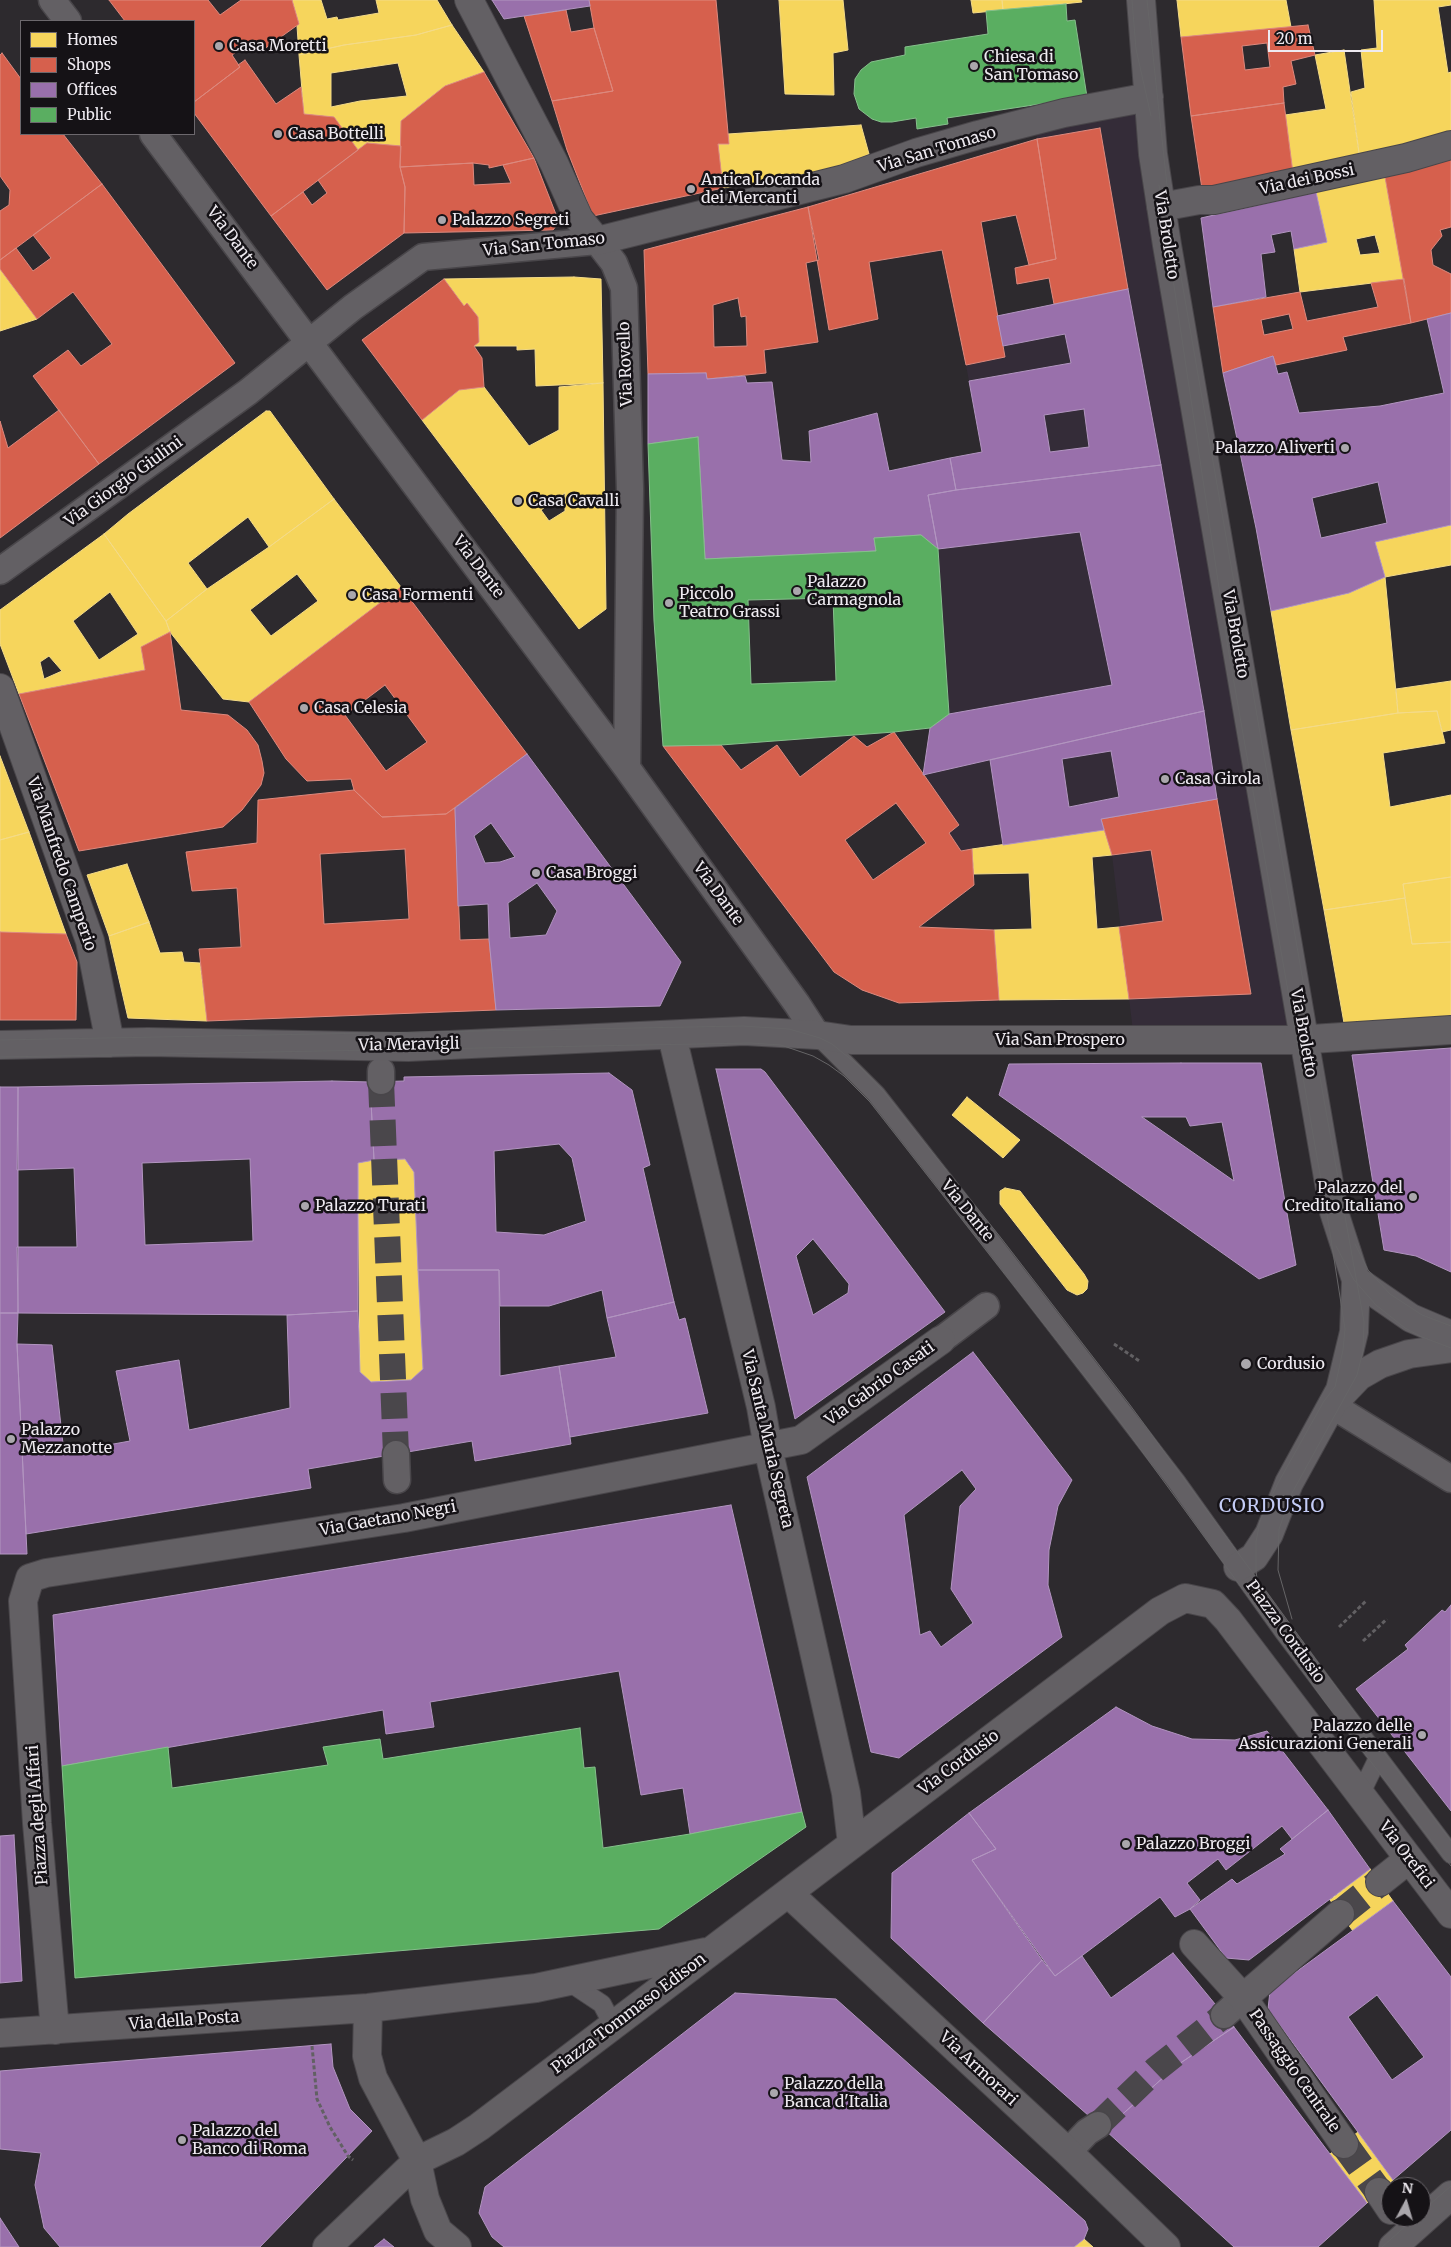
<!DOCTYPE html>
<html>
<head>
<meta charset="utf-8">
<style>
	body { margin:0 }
	#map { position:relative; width:1451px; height:2247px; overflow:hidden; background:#2d2a2e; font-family:Merriweather,serif }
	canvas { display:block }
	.legend { position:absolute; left:20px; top:20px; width:175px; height:115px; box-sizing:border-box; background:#151216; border:1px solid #6c686d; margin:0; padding:6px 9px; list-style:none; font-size:15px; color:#eeeaf0 }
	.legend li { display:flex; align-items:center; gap:10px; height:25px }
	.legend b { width:25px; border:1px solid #6c686d }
	.north { position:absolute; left:1381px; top:2177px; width:50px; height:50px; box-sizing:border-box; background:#151216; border:1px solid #6c686d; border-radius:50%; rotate:6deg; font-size:14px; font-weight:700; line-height:20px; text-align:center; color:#eeeaf0 }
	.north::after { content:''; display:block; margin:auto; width:18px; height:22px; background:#aaa7ac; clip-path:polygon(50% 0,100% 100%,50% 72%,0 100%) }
	.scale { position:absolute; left:1268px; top:30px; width:115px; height:22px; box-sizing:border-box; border:2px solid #eeeaf0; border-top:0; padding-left:6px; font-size:15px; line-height:18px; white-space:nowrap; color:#eeeaf0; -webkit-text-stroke:4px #151216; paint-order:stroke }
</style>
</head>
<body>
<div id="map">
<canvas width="1451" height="2247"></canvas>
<ul class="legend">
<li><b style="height:14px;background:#f6d55c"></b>Homes</li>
<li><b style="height:14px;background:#d6604d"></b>Shops</li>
<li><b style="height:14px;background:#9970ab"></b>Offices</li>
<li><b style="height:14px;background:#5aae61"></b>Public</li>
</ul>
<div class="north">N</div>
<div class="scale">20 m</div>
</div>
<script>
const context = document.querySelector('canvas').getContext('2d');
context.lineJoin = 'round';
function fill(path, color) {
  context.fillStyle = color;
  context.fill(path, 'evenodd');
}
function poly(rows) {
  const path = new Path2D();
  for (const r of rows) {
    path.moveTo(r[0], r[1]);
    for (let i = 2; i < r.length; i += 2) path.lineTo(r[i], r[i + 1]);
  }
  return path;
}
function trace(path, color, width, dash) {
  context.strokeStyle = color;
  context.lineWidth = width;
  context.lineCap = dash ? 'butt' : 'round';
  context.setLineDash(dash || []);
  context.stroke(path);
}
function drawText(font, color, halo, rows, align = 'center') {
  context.font = font + ' Merriweather,serif';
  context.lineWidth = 5;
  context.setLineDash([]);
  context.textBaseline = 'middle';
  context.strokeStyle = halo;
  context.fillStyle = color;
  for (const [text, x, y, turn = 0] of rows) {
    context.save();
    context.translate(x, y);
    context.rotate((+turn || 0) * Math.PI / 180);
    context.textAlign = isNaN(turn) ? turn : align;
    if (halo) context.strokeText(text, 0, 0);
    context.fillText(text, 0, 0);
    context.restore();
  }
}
const built = poly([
	[1140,100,1303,1039,1134,1040,1112,855,1104,830,961,851,949,833,959,825,923,775,930,728,949,714,938,549,956,490,950,458,982,452,966,365,1005,357,997,316,1054,304,1049,278,1017,284,1015,268,1029,265,1038,121]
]);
const homes = poly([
	[292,0,321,0,327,19,337,17,338,20,379,13,376,0,437,0,452,25,416,35,344,45,299,55,297,26,299,24,292,0],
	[779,0,843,0,848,50,833,53,834,95,785,94,779,0],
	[971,0,1002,0,1003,10,973,13,971,0],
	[1002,0,1081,0,1082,2,1003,10,1002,0],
	[1177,0,1286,0,1291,27,1181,37,1177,0],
	[1374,0,1451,0,1451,5,1438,7,1448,73,1451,72,1451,134,1360,160,1351,92,1365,88,1361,50,1377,48,1374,0],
	[452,25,484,72,445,86,401,121,401,146,367,143,358,150,334,117,304,114,299,55,344,45,416,35,452,25],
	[398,63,407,96,360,101,331,107,331,73,398,63],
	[1344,50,1360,160,1293,173,1285,115,1326,109,1315,55,1344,50],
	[861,125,869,154,837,170,723,188,718,144,729,144,728,134,861,125],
	[1385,177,1404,279,1300,292,1294,249,1327,242,1316,192,1385,177],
	[1375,235,1380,253,1360,255,1356,239,1375,235],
	[0,269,37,319,0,331,0,269],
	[574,277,601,279,603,383,536,386,535,349,517,350,517,346,474,346,479,342,478,317,467,303,464,306,444,279,574,277],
	[603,383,606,609,579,629,422,420,459,390,484,387,529,446,559,430,559,387,603,383],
	[565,493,565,511,549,521,541,510,565,493],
	[266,411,270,411,334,499,269,547,248,517,188,563,207,589,166,621,104,534,128,514,266,411],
	[334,499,401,587,249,702,223,699,170,632,166,621,207,589,269,547,334,499],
	[297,574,318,601,271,636,250,610,297,574],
	[1451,525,1451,565,1385,577,1375,542,1451,525],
	[104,534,166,621,170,632,141,647,145,670,19,694,0,644,0,610,104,534],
	[110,592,138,634,99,660,73,621,110,592],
	[49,656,62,671,44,679,40,662,49,656],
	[1385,577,1398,713,1291,730,1271,611,1349,593,1385,577],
	[1451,681,1451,730,1442,732,1437,711,1398,713,1396,689,1451,681],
	[1437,711,1445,743,1383,753,1390,807,1451,795,1451,877,1403,884,1405,898,1324,910,1291,730,1398,713,1437,711],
	[0,756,29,832,0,840,0,756],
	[1104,830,1112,855,1092,857,1097,929,1119,927,1129,999,999,1000,994,930,1032,929,1029,873,974,874,972,849,1104,830],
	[29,832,66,934,0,932,0,840,29,832],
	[127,864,149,922,109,936,87,875,127,864],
	[1451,877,1451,942,1412,944,1403,884,1451,877],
	[1405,898,1412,944,1451,942,1451,1016,1344,1023,1324,910,1405,898],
	[149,922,160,953,182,952,184,962,200,963,207,1021,128,1018,109,936,149,922],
	[967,1097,1020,1140,1003,1158,952,1115,967,1097],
	[405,1159,414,1172,423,1369,411,1380,371,1382,360,1372,358,1163,374,1160,405,1159],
	[1005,1188,1020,1191,1084,1274,1088,1281,1087,1289,1083,1293,1077,1295,1067,1290,1000,1204,1000,1191,1005,1188],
	[1370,1869,1393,1901,1353,1931,1330,1900,1370,1869],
	[1358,2132,1393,2180,1367,2203,1330,2154,1358,2132],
	[1084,2239,1093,2247,1074,2247,1084,2239]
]);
const shops = poly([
	[109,0,208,0,220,15,241,0,292,0,299,24,260,52,252,41,232,55,240,67,194,102,194,21,125,21,109,0],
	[589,0,716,0,729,144,718,144,723,188,593,216,567,150,552,101,613,91,594,28,589,0],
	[566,10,571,32,594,28,613,91,552,101,524,16,566,10],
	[1308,25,1315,55,1291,61,1296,84,1283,87,1284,103,1191,116,1181,37,1308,25],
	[1267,43,1270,67,1245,70,1242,46,1267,43],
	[2,53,21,79,21,134,63,134,102,184,0,260,0,211,9,205,10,190,0,176,0,55,2,53],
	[245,60,276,104,301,87,304,114,334,117,358,150,271,216,194,113,194,102,240,67,238,65,245,60],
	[484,72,534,158,489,168,489,165,473,163,400,167,401,121,445,86,484,72],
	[1284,103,1293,173,1202,189,1191,116,1284,103],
	[1100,128,1128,289,1054,304,1049,278,1017,284,1015,268,1056,259,1037,139,1100,128],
	[1037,139,1056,259,1029,265,1016,215,981,222,1005,357,966,365,942,250,869,262,878,319,829,330,808,207,1037,139],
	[367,143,401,146,400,167,405,187,404,233,327,290,271,216,303,192,312,205,327,193,318,180,367,143],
	[534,158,559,222,553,230,404,233,405,187,400,167,473,163,474,185,511,183,503,165,534,158],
	[1451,159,1451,227,1440,230,1442,236,1431,250,1433,265,1451,274,1451,313,1411,323,1385,177,1451,159],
	[102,184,235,363,99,464,33,376,68,350,81,366,112,344,73,292,37,319,0,269,0,260,16,248,33,271,51,258,33,235,102,184],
	[808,207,819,260,806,263,818,342,764,350,766,373,707,379,706,373,648,374,644,250,808,207],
	[738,298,741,317,746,316,747,346,714,347,713,305,738,298],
	[444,279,464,306,467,303,478,317,479,342,474,346,482,358,484,387,459,390,422,420,362,340,444,279],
	[1404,279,1411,323,1343,337,1347,350,1276,365,1273,356,1223,373,1213,307,1300,292,1307,321,1378,307,1371,283,1404,279],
	[1289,314,1293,329,1264,335,1261,320,1289,314],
	[59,410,99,464,0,538,0,421,8,448,59,410],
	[401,587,527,754,446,814,382,817,354,790,351,779,307,781,286,759,249,702,401,587],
	[385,685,427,742,386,771,345,715,385,685],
	[170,632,181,710,228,715,247,730,258,745,262,761,264,773,261,785,242,810,223,827,79,851,19,694,145,670,141,647,170,632],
	[894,732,959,825,949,833,961,851,972,849,974,885,919,927,994,930,999,1000,899,1003,862,990,834,972,663,746,721,745,741,770,777,745,800,777,854,736,867,747,894,732],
	[896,803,926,843,873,880,845,840,896,803],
	[354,790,382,817,446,814,455,808,460,940,489,939,496,1010,207,1021,199,949,241,947,237,888,192,891,186,852,257,843,258,800,354,790],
	[405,849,409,919,324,924,320,854,405,849],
	[1217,799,1251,994,1129,999,1119,927,1163,921,1151,850,1112,855,1101,819,1217,799],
	[0,932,66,934,77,962,76,1020,0,1020,0,932]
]);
const offices = poly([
	[492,0,589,0,590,6,504,19,492,0],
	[1316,192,1327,242,1294,249,1291,231,1271,235,1275,252,1261,254,1266,297,1213,307,1201,218,1316,192],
	[1128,289,1161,465,956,490,950,458,982,452,969,381,1071,363,1065,334,1003,346,997,316,1128,289],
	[1084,409,1089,447,1050,452,1044,415,1084,409],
	[1451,313,1451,525,1375,542,1385,577,1349,593,1271,611,1256,528,1223,373,1273,356,1278,374,1287,372,1299,413,1380,406,1444,393,1427,319,1451,313],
	[1378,482,1387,523,1321,538,1312,498,1378,482],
	[706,373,707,379,745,376,747,383,772,382,782,460,811,462,809,431,877,413,889,471,950,458,956,490,928,495,938,549,921,535,874,538,876,551,705,559,698,437,648,444,648,374,706,373],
	[1161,465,1204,711,923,775,930,728,949,714,1112,685,1080,532,938,549,928,495,956,490,1161,465],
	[1204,711,1217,799,1101,819,1104,830,1003,845,990,760,1204,711],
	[1111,751,1119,797,1069,807,1062,759,1111,751],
	[527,754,681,962,660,1006,496,1010,489,939,488,904,458,906,455,808,527,754],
	[491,823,515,857,500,862,485,863,474,836,491,823],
	[537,883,557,911,546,935,510,938,508,903,537,883],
	[1451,1048,1451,1272,1416,1256,1384,1250,1352,1055,1451,1048],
	[1181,1063,1261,1063,1296,1265,1259,1279,999,1095,1009,1064,1181,1063],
	[1142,1117,1186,1117,1190,1126,1222,1122,1234,1181,1142,1117],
	[716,1069,761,1069,765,1072,945,1312,795,1419,716,1069],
	[813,1239,849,1284,848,1293,813,1315,796,1256,813,1239],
	[609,1073,632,1090,650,1165,643,1168,674,1302,607,1318,602,1290,549,1306,500,1306,499,1270,418,1270,414,1172,405,1159,374,1160,370,1082,404,1081,404,1077,609,1073],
	[559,1144,572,1158,586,1221,544,1235,496,1232,494,1151,559,1144],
	[332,1081,370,1082,374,1160,358,1163,358,1311,287,1315,18,1313,17,1247,77,1247,74,1168,17,1170,18,1087,332,1081],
	[250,1159,253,1241,145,1245,142,1163,250,1159],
	[0,1087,18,1087,18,1313,0,1313,0,1087],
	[418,1270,499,1270,500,1376,559,1366,571,1444,475,1461,472,1441,308,1469,311,1488,26,1534,17,1344,52,1345,64,1453,130,1441,116,1371,179,1360,189,1430,290,1408,287,1315,358,1311,360,1372,371,1382,411,1380,423,1369,418,1270],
	[674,1302,679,1320,685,1318,708,1413,570,1437,559,1366,616,1357,607,1318,674,1302],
	[0,1313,18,1313,17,1344,27,1554,0,1554,0,1313],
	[973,1352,1072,1480,1058,1506,1049,1550,1048,1585,1062,1637,899,1758,871,1752,807,1477,973,1352],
	[962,1470,976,1489,960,1506,951,1589,973,1623,941,1647,930,1631,920,1635,904,1515,962,1470],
	[731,1505,802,1812,690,1834,683,1788,641,1795,619,1671,430,1702,434,1727,386,1734,383,1710,62,1766,53,1615,731,1505],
	[1451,1605,1451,1811,1356,1689,1408,1649,1405,1645,1442,1610,1445,1612,1451,1605],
	[1116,1707,1152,1726,1192,1739,1235,1740,1267,1731,1328,1810,1292,1839,1282,1826,1226,1870,1218,1859,1187,1883,1200,1900,1190,1909,1175,1917,1160,1897,1055,1976,972,1860,996,1849,969,1813,1116,1707],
	[1328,1810,1370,1869,1249,1960,1226,1958,1190,1909,1232,1879,1237,1884,1285,1854,1280,1849,1328,1810],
	[969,1813,996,1849,972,1860,1042,1960,983,2023,891,1938,892,1873,969,1813],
	[14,1835,22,1981,0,1983,0,1836,14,1835],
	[1393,1901,1451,1977,1451,2130,1393,2180,1268,2009,1270,1991,1393,1901],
	[1377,1995,1424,2057,1392,2080,1348,2017,1377,1995],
	[1173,1953,1234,2027,1176,2066,1105,2130,983,2023,1042,1960,1055,1976,1082,1956,1111,1998,1173,1953],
	[735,1993,836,1999,1085,2221,1088,2229,1084,2239,1074,2247,504,2247,492,2237,479,2213,485,2187,735,1993],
	[1234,2027,1367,2203,1318,2247,1234,2247,1105,2130,1176,2066,1234,2027],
	[331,2044,333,2067,350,2109,372,2131,260,2247,60,2247,44,2228,35,2185,41,2153,0,2149,0,2071,331,2044],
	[0,2218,19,2247,0,2247,0,2218],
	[384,2239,394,2247,374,2247,384,2239]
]);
const public = poly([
	[1066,4,1067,21,1075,20,1087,97,947,118,948,124,917,129,916,118,892,122,881,122,872,119,859,109,854,94,855,79,861,70,871,62,905,55,905,47,988,34,986,11,1066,4],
	[698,437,705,559,876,551,874,538,921,535,938,549,949,714,930,728,894,732,721,745,663,746,654,621,648,444,698,437],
	[833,598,836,681,751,684,748,600,833,598],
	[580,1728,584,1768,595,1767,603,1848,690,1834,802,1812,806,1827,659,1929,75,1978,62,1766,168,1747,172,1788,328,1765,323,1747,380,1739,383,1759,580,1728]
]);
const pedestrianTunnel = poly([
	[381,1081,396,1454],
	[1098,2125,1155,2070,1224,2015]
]);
const minorTunnel = poly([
	[1340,1914,1380,1882],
	[1344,2144,1379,2192]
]);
const path = poly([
	[1114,1344,1141,1362],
	[1339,1627,1366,1601],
	[1363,1641,1387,1619],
	[312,2046,317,2099,330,2127,348,2156,353,2160]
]);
const service = poly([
	[817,1035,876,1094,994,1245,1176,1481,1283,1631,1451,1854],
	[1360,1795,1378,1758],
	[569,1982,602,2004,614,2027]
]);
const pedestrian = poly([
	[52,0,68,21],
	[153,134,627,768,797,1004,817,1035],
	[0,571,248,392,353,307,423,257,597,241,614,263,624,288,630,489,627,768],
	[381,1071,381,1081],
	[941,1340,986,1306],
	[1333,1406,1451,1479],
	[396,1454,397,1480],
	[1224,2015,1243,1998],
	[1068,2152,1087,2132,1098,2125]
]);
const minor = poly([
	[469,0,554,163,579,219,597,241,844,179,916,153,978,135,1064,113,1149,97],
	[1141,0,1153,154,1167,245,1334,1212,1356,1280,1354,1332,1340,1390,1289,1483,1269,1534,1254,1557,1238,1567],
	[1161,207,1199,200,1214,200,1406,158,1451,145],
	[0,688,90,941,110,1043],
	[672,1036,761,1407,768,1448,846,1793,852,1844],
	[0,1045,148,1042,408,1047,744,1031,817,1035,851,1040,1296,1040,1451,1030],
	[1356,1280,1411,1318,1451,1335],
	[1339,1397,1359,1376,1380,1364,1409,1354,1451,1348],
	[1380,1882,1409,1859],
	[788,1893,1068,2152,1166,2247],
	[1194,1944,1243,1998,1344,2144],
	[1243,1998,1340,1914],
	[368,2008,367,2056,373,2078,417,2161,425,2199,438,2231,457,2247],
	[55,2030,37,1823,23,1601,30,1578,46,1573,404,1518,801,1440,941,1340],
	[0,2033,368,2008,536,1988,706,1952],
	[1379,2192,1391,2210],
	[327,2247,417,2161,456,2142,479,2127,1160,1611,1185,1598,1213,1604,1228,1620,1451,1914],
	[1393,2247,1451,2195]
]);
const tram = poly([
	[1132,0,1136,49,1151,116],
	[1147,0,1170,213,1313,1039,1364,1322,1363,1351,1357,1375,1292,1493,1279,1529,1278,1570,1292,1619],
	[1159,185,1228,648,1328,1220,1345,1329,1343,1350,1335,1387,1324,1401,1278,1483,1260,1521,1256,1542,1256,1571,1258,1586,1267,1615],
	[0,1040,742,1026,789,1029,820,1038,832,1044,859,1066,883,1091,1001,1238,1130,1405,1385,1754,1451,1841],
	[0,1057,751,1043,781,1045,813,1056,829,1065,844,1076,870,1102,1119,1420,1325,1702,1451,1866],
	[1355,1244,1368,1270,1390,1294,1422,1315,1451,1326],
	[1336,1246,1354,1280,1376,1305,1405,1328,1422,1337,1451,1348],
	[1421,2212,1451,2186],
	[1382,2247,1416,2217]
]);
const markers = [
	[219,46,5,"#aaa7ac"],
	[974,66,5,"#aaa7ac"],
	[278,134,5,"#aaa7ac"],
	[691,189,5,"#aaa7ac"],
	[442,220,5,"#aaa7ac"],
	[1345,448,5,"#aaa7ac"],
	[518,501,5,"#aaa7ac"],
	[797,591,5,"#aaa7ac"],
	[352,595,5,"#aaa7ac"],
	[669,603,5,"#aaa7ac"],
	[304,708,5,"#aaa7ac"],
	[1165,779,5,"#aaa7ac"],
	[536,873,5,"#aaa7ac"],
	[1413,1197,5,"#aaa7ac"],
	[305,1206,5,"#aaa7ac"],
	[1246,1364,6,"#aaa7ac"],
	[11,1439,5,"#aaa7ac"],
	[1422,1735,5,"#aaa7ac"],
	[1126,1844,5,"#aaa7ac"],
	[774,2093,5,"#aaa7ac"],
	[182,2140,5,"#aaa7ac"]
];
const poiNames = [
	["Casa Moretti",229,46],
	["Chiesa di",984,57],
	["San Tomaso",984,75],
	["Casa Bottelli",288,134],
	["Antica Locanda",701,180],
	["dei Mercanti",701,198],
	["Palazzo Segreti",452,220],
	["Palazzo Aliverti",1335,448,"right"],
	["Casa Cavalli",528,501],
	["Palazzo",807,582],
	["Carmagnola",807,600],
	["Piccolo",679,594],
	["Teatro Grassi",679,612],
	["Casa Formenti",362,595],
	["Casa Celesia",314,708],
	["Casa Girola",1175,779],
	["Casa Broggi",546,873],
	["Palazzo del",1403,1188,"right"],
	["Credito Italiano",1403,1206,"right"],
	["Palazzo Turati",315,1206],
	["Cordusio",1257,1364],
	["Palazzo",21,1430],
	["Mezzanotte",21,1448],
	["Palazzo delle",1412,1726,"right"],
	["Assicurazioni Generali",1412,1744,"right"],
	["Palazzo Broggi",1136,1844],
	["Palazzo della",784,2084],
	["Banca d'Italia",784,2102],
	["Palazzo del",192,2131],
	["Banco di Roma",192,2149]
];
const streetNames = [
	["Via San Tomaso",937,150,-17],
	["Via dei Bossi",1307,180,-12],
	["Via Broletto",1166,235,81],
	["Via Dante",232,238,53],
	["Via San Tomaso",544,245,-6],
	["Via Rovello",626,364,-92],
	["Via Giorgio Giulini",124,482,-36],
	["Via Dante",478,567,53],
	["Via Broletto",1235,634,80],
	["Via Manfredo Camperio",61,864,71],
	["Via Dante",718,894,54],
	["Via Broletto",1303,1033,80],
	["Via San Prospero",1060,1040],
	["Via Meravigli",409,1045,-1],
	["Via Dante",967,1211,51],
	["Via Gabrio Casati",880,1384,-36],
	["Via Santa Maria Segreta",767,1439,77],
	["Via Gaetano Negri",388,1519,-10],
	["Piazza Cordusio",1285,1632,54],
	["Via Cordusio",959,1763,-37],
	["Piazza degli Affari",38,1815,-94],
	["Via Orefici",1406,1855,53],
	["Piazza Tommaso Edison",629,2014,-37],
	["Via della Posta",184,2021,-4],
	["Via Armorari",978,2069,43],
	["Passaggio Centrale",1294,2071,55]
];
const quarterNames = [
	["CORDUSIO",1272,1507]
];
fill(built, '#342c38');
fill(homes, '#f6d55c');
trace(homes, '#f4db88', 1);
fill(shops, '#d6604d');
trace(shops, '#dd897e', 1);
fill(offices, '#9970ab');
trace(offices, '#b295c0', 1);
fill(public, '#5aae61');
trace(public, '#86c08c', 1);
trace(pedestrianTunnel, '#4a474b', 26, [26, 13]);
trace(minorTunnel, '#4a474b', 28, [28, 14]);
trace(service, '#49464a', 20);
trace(pedestrian, '#49464a', 29);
trace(minor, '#49464a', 30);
trace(path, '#626063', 3, [4, 2.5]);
trace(service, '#636064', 18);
trace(pedestrian, '#636064', 26);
trace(minor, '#636064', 28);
trace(tram, '#666567', 1);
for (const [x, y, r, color] of markers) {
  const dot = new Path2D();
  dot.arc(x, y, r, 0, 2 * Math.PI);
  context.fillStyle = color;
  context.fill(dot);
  trace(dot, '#151216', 2);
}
drawText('16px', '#eeeaf0', '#151216', poiNames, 'left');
drawText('16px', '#eeeaf0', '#151216', streetNames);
context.letterSpacing = '1px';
drawText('19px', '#c3cbf5', '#151216', quarterNames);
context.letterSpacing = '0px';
</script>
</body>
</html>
